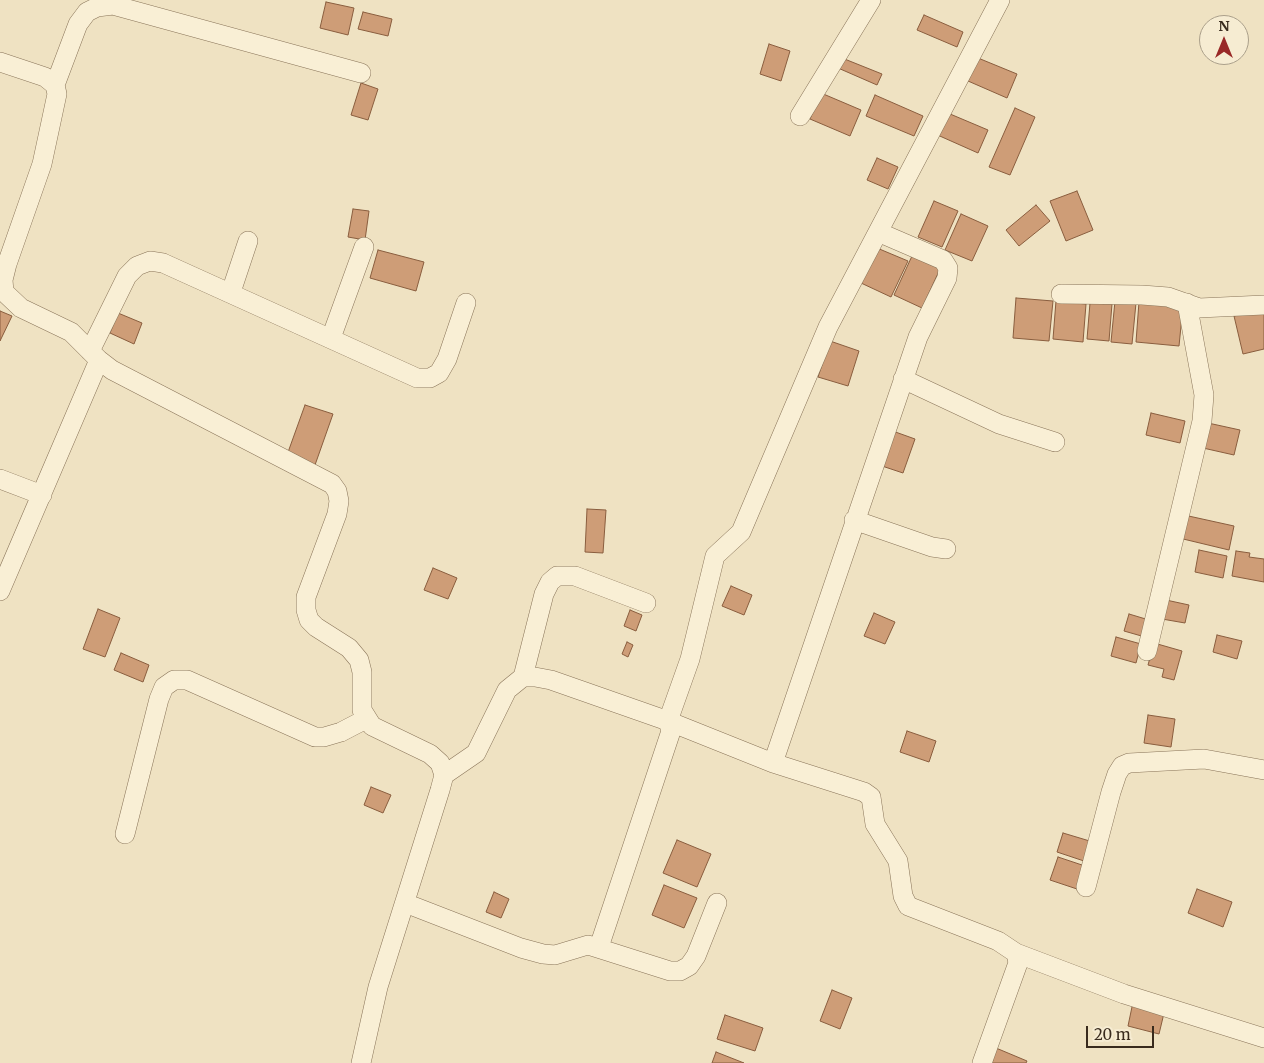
<!DOCTYPE html>
<html>
<head>
<meta charset="utf-8">
<style>
	body { margin:0 }
	#map { position:relative; width:1264px; height:1063px; overflow:hidden; background:#efe2c2; font-family:Merriweather,serif }
	canvas { display:block }
	.north { position:absolute; left:1199px; top:15px; width:50px; height:50px; box-sizing:border-box; background:#f6ecd2; border:1px solid #aa9f8a; border-radius:50%; rotate:0deg; font-size:14px; font-weight:700; line-height:20px; text-align:center; color:#392b1d }
	.north::after { content:''; display:block; margin:auto; width:18px; height:22px; background:#992927; clip-path:polygon(50% 0,100% 100%,50% 72%,0 100%) }
	.scale { position:absolute; left:1086px; top:1026px; width:68px; height:22px; box-sizing:border-box; border:2px solid #392b1d; border-top:0; padding-left:6px; font-size:15px; line-height:18px; white-space:nowrap; color:#392b1d; -webkit-text-stroke:4px #f6ecd2; paint-order:stroke }
</style>
</head>
<body>
<div id="map">
<canvas width="1264" height="1063"></canvas>
<div class="north">N</div>
<div class="scale">20 m</div>
</div>
<script>
const context = document.querySelector('canvas').getContext('2d');
context.lineJoin = 'round';
function fill(path, color) {
  context.fillStyle = color;
  context.fill(path, 'evenodd');
}
function poly(rows) {
  const path = new Path2D();
  for (const r of rows) {
    path.moveTo(r[0], r[1]);
    for (let i = 2; i < r.length; i += 2) path.lineTo(r[i], r[i + 1]);
  }
  return path;
}
function trace(path, color, width, dash) {
  context.strokeStyle = color;
  context.lineWidth = width;
  context.lineCap = dash ? 'butt' : 'round';
  context.setLineDash(dash || []);
  context.stroke(path);
}
const building = poly([
	[326,2,354,8,348,35,320,28,326,2],
	[363,12,392,19,388,36,358,29,363,12],
	[924,15,963,32,957,47,917,30,924,15],
	[769,44,790,51,781,81,760,74,769,44],
	[842,58,882,74,877,85,838,68,842,58],
	[978,58,1017,74,1007,98,968,81,978,58],
	[361,83,378,89,368,120,351,115,361,83],
	[821,93,861,110,850,136,810,119,821,93],
	[875,95,923,116,914,136,866,116,875,95],
	[1015,108,1035,117,1010,175,989,167,1015,108],
	[943,111,988,130,978,153,933,133,943,111],
	[877,158,898,167,888,189,867,180,877,158],
	[1077,191,1093,230,1066,241,1050,201,1077,191],
	[934,201,958,211,942,247,918,237,934,201],
	[1036,205,1050,221,1019,246,1006,230,1036,205],
	[353,209,369,211,365,240,348,237,353,209],
	[961,214,988,226,972,261,945,250,961,214],
	[877,248,908,261,891,297,861,283,877,248],
	[378,250,424,262,416,291,370,278,378,250],
	[912,256,940,269,922,308,894,295,912,256],
	[1016,298,1053,301,1049,341,1013,338,1016,298],
	[1056,301,1086,304,1083,342,1053,339,1056,301],
	[1115,301,1136,303,1132,344,1111,342,1115,301],
	[1139,302,1183,306,1179,346,1136,342,1139,302],
	[1090,303,1112,304,1109,341,1087,339,1090,303],
	[1264,310,1264,349,1243,354,1234,316,1264,310],
	[0,311,12,316,0,341,0,311],
	[118,313,142,323,134,344,110,333,118,313],
	[830,341,859,351,848,386,818,377,830,341],
	[305,405,333,414,315,465,287,455,305,405],
	[1151,413,1185,421,1180,443,1146,435,1151,413],
	[1208,423,1240,430,1234,455,1203,448,1208,423],
	[887,429,915,439,903,473,876,464,887,429],
	[587,509,606,510,603,553,585,552,587,509],
	[1184,515,1234,526,1229,550,1179,538,1184,515],
	[1199,550,1227,556,1223,578,1195,572,1199,550],
	[1236,551,1250,553,1249,557,1264,559,1264,582,1232,576,1236,551],
	[433,568,457,578,448,599,424,590,433,568],
	[731,586,752,595,744,615,722,606,731,586],
	[1166,600,1189,605,1185,623,1162,619,1166,600],
	[98,609,120,618,105,657,83,649,98,609],
	[630,610,642,615,636,631,624,626,630,610],
	[874,613,895,622,885,644,864,636,874,613],
	[1129,614,1149,620,1145,637,1124,631,1129,614],
	[1217,635,1242,641,1237,659,1213,652,1217,635],
	[1116,637,1141,644,1136,663,1111,656,1116,637],
	[627,642,633,645,628,657,622,654,627,642],
	[1154,643,1182,651,1174,680,1162,677,1164,669,1148,665,1154,643],
	[121,653,149,665,143,682,114,670,121,653],
	[1148,715,1175,719,1171,747,1144,743,1148,715],
	[907,731,936,741,929,762,900,752,907,731],
	[371,787,391,795,383,813,364,805,371,787],
	[1063,833,1093,842,1087,862,1057,852,1063,833],
	[677,840,711,854,697,887,663,873,677,840],
	[1058,857,1088,867,1080,890,1050,880,1058,857],
	[664,885,697,898,684,928,652,915,664,885],
	[1197,889,1232,902,1223,927,1188,913,1197,889],
	[494,892,509,899,501,918,486,912,494,892],
	[832,990,852,998,840,1029,820,1021,832,990],
	[1133,1002,1165,1009,1159,1034,1128,1026,1133,1002],
	[725,1015,763,1028,755,1051,717,1039,725,1015],
	[996,1048,1027,1061,1026,1063,992,1063,996,1048],
	[716,1052,744,1063,712,1063,716,1052]
]);
const street = poly([
	[0,62,45,77,55,85,57,94,42,164,7,264,3,280,4,292,21,308,71,332,99,360,112,370,332,484,337,491,339,501,337,514,306,597,306,610,309,620,316,627,349,648,359,660,362,672,362,710,372,726,430,754,440,763,444,775,440,790,378,987,361,1063],
	[55,85,78,24,87,12,97,7,113,5,361,73],
	[800,116,871,0],
	[231,292,248,241],
	[1061,294,1142,295,1168,297,1199,308,1264,305],
	[331,338,364,247],
	[90,351,127,276,137,266,150,261,163,263,417,378,430,378,439,373,447,359,466,303],
	[903,379,999,424,1055,442],
	[0,479,42,495],
	[854,520,932,547,946,549],
	[0,591,99,360],
	[1147,651,1202,421,1204,395,1187,303],
	[523,677,544,594,550,582,557,576,575,576,646,603],
	[773,763,918,337,947,278,948,268,943,260,878,232],
	[444,775,476,753,507,690,523,677,535,677,551,680,668,721,773,763,864,792,871,797,875,824,898,861,903,896,908,906,998,941,1016,953,1018,963,982,1063],
	[125,834,159,699,164,687,174,680,187,680,315,737,324,737,341,732,366,719],
	[1086,887,1111,792,1117,774,1122,766,1129,763,1204,759,1264,770],
	[405,903,521,948,543,954,555,955,588,945,670,971,680,971,689,966,696,956,717,903],
	[599,947,671,731,668,721,690,659,715,556,741,532,828,327,1000,0],
	[1016,953,1124,994,1264,1038]
]);
fill(building, '#ce9d77');
trace(building, '#895d3e', 1);
trace(street, '#897459', 20);
trace(street, '#f9efd5', 19);
</script>
</body>
</html>
